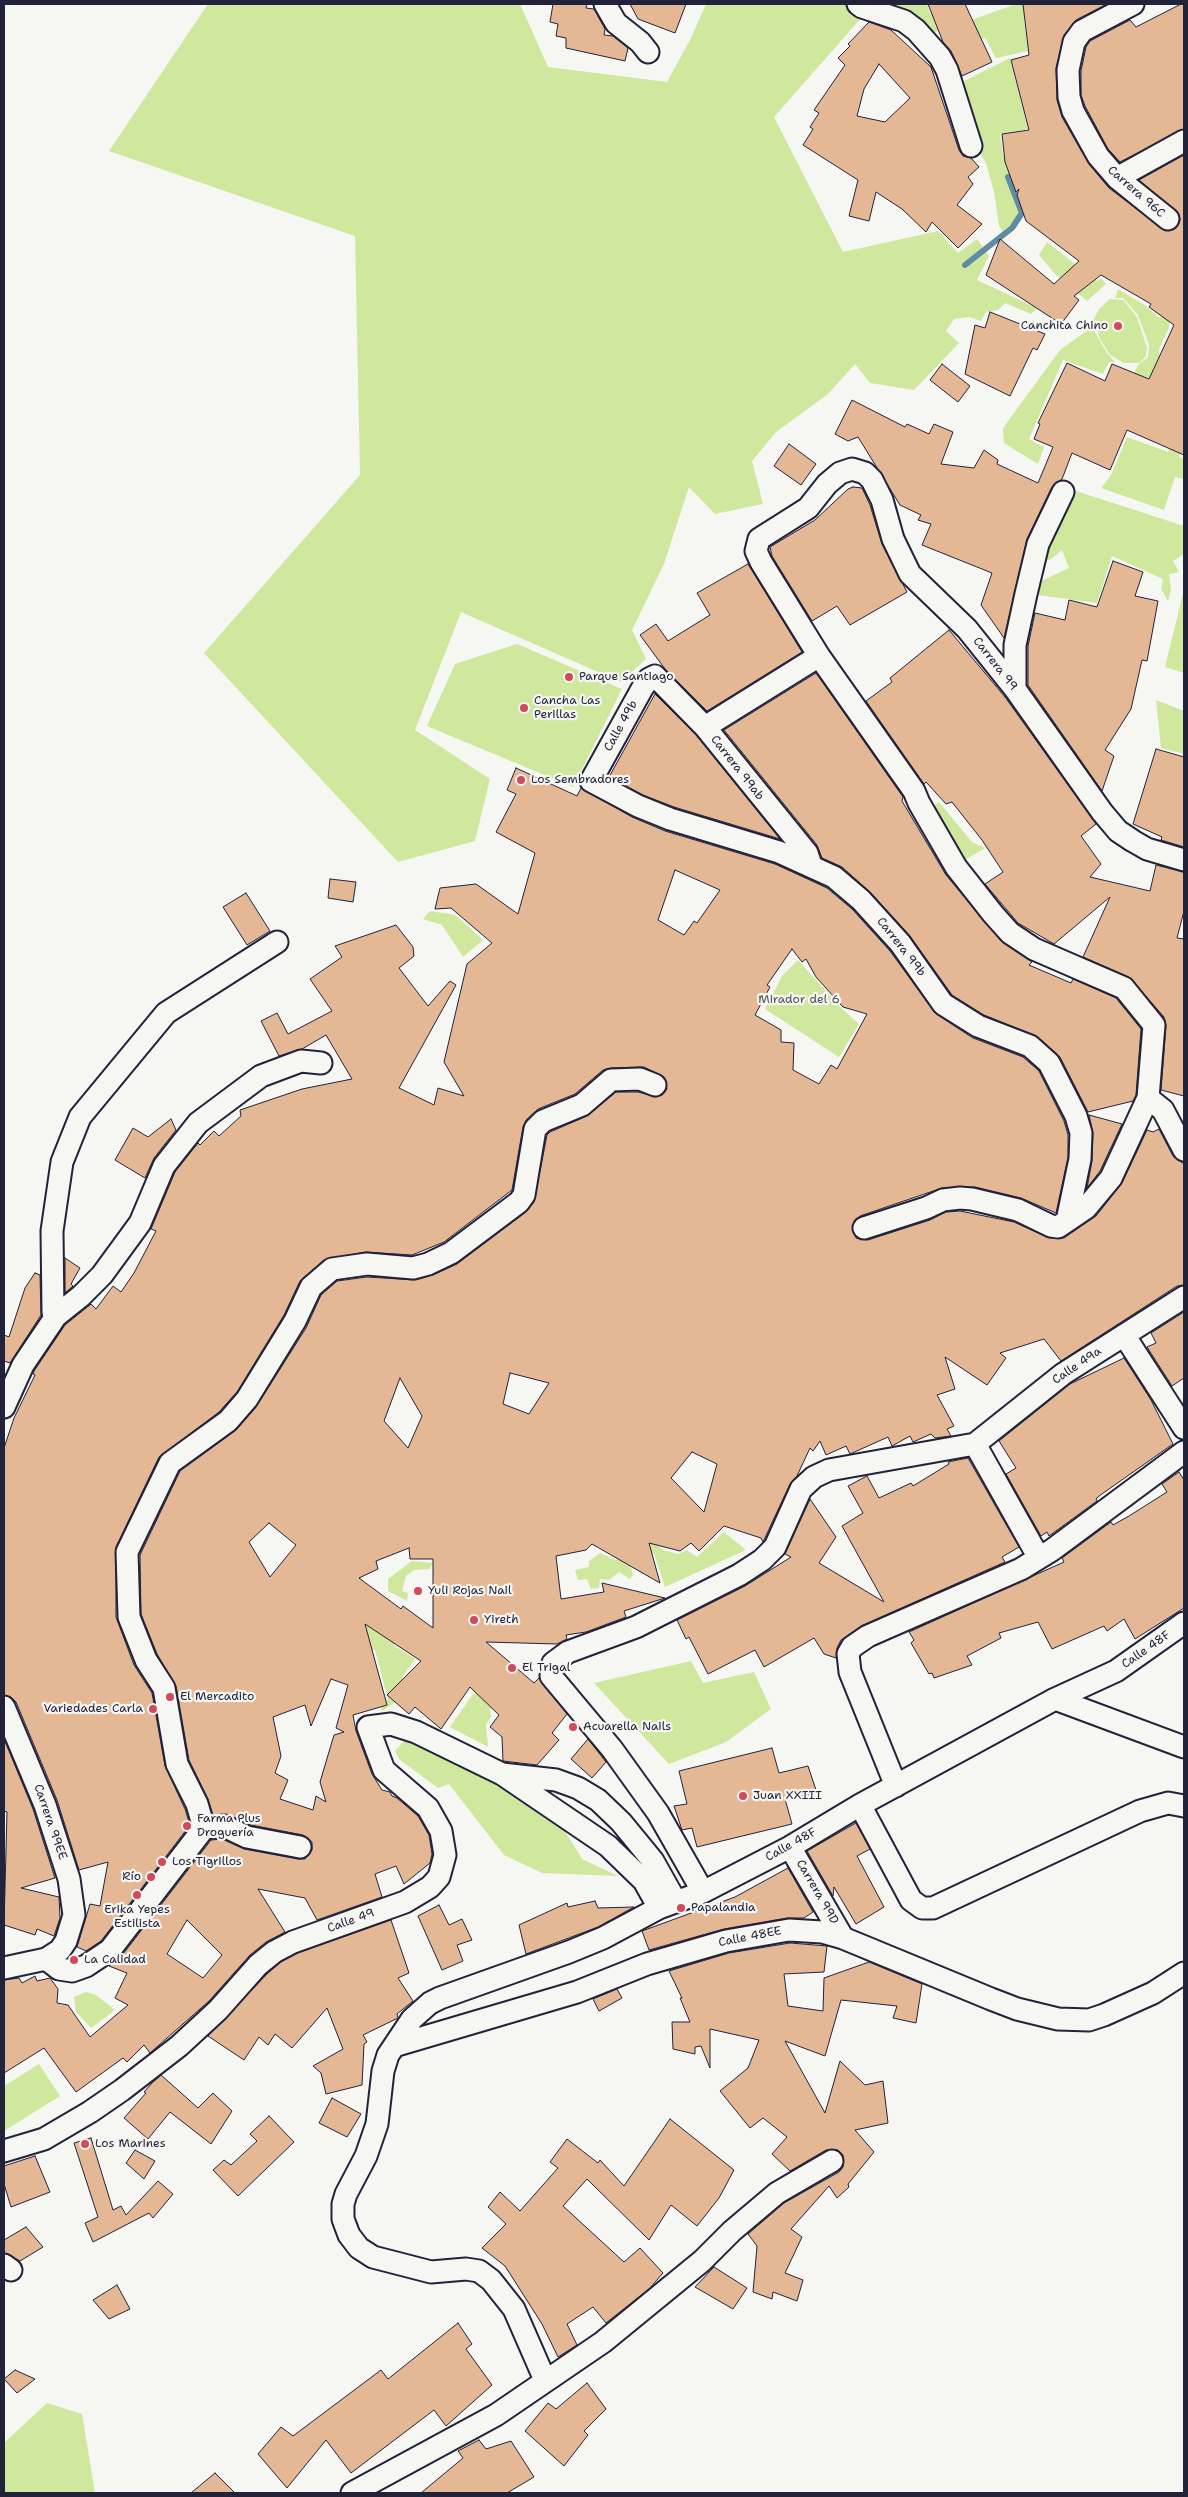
<!DOCTYPE html>
<html>
<head>
<meta charset="utf-8">
<style>
	body { margin:0 }
	#map { position:relative; width:1188px; height:2497px; overflow:hidden; background:#f6f6f2; font-family:"Shantell Sans",sans-serif }
	canvas { display:block }
	.frame { position:absolute; inset:0; border:5px solid #22223b; pointer-events:none }
</style>
</head>
<body>
<div id="map">
<canvas width="1188" height="2497"></canvas>
<div class="frame"></div>
</div>
<script>
const context = document.querySelector('canvas').getContext('2d');
context.lineJoin = 'round';
function fill(path, color) {
  context.fillStyle = color;
  context.fill(path, 'evenodd');
}
function poly(rows) {
  const path = new Path2D();
  for (const r of rows) {
    path.moveTo(r[0], r[1]);
    for (let i = 2; i < r.length; i += 2) path.lineTo(r[i], r[i + 1]);
  }
  return path;
}
function trace(path, color, width, dash) {
  context.strokeStyle = color;
  context.lineWidth = width;
  context.lineCap = dash ? 'butt' : 'round';
  context.setLineDash(dash || []);
  context.stroke(path);
}
function drawText(font, color, halo, rows, align = 'center') {
  context.font = font + ' "Shantell Sans",sans-serif';
  context.lineWidth = 4.5;
  context.setLineDash([]);
  context.textBaseline = 'middle';
  context.strokeStyle = halo;
  context.fillStyle = color;
  for (const [text, x, y, turn = 0] of rows) {
    context.save();
    context.translate(x, y);
    context.rotate((+turn || 0) * Math.PI / 180);
    context.textAlign = isNaN(turn) ? turn : align;
    if (halo) context.strokeText(text, 0, 0);
    context.fillText(text, 0, 0);
    context.restore();
  }
}
const green = poly([
	[208,4,520,4,548,67,667,82,691,38,706,4,849,4,863,16,774,117,843,252,938,231,958,253,977,239,989,256,977,280,1037,308,1031,314,1005,303,998,310,986,312,981,321,969,317,954,319,946,331,959,343,914,390,870,383,855,364,828,394,776,432,752,461,763,504,715,514,689,487,664,564,632,630,646,659,621,682,461,612,415,730,490,779,475,841,398,862,204,653,360,475,355,236,109,151],
	[871,4,927,4,930,14,948,7,953,23,934,33],
	[1016,4,1040,4,1041,6,1028,18,1024,19,1028,51,996,58,985,38,968,45,960,24],
	[1010,58,1028,129,1000,134,1003,155,1009,155,1012,175,1008,182,1014,199,1028,201,1017,218,1003,232,999,226,994,192,986,163,978,150,956,85],
	[1047,242,1097,281,1101,278,1106,284,1087,301,1055,274,1039,255],
	[1118,289,1146,306,1158,317,1170,315,1169,328,1159,349,1160,367,1152,377,1140,378,1134,373,1138,365,1148,357,1149,345,1138,315,1123,298,1115,298],
	[1110,299,1123,300,1137,317,1147,348,1146,356,1139,363,1124,363,1110,355,1100,339,1094,319,1099,309],
	[1092,327,1107,353,1115,362,1109,362,1103,374,1063,360,1029,439,1044,447,1038,464,1004,443,1003,428,1060,350],
	[1127,437,1168,452,1174,437,1184,441,1179,457,1184,459,1184,479,1175,477,1164,510,1101,488,1111,475],
	[1070,489,1184,526,1184,554,1173,561,1179,572,1169,574,1171,590,1168,601,1161,589,1163,579,1112,556,1097,603,1031,594,1037,583,1069,568,1062,550,1051,559,1040,563],
	[1184,589,1184,673,1165,667],
	[517,644,622,689,573,787,427,726,455,664],
	[1156,700,1184,711,1184,754,1161,748],
	[939,802,972,842,985,848,965,860,933,806],
	[430,911,456,915,483,940,463,957,442,925,423,919],
	[798,960,843,1010,859,1024,839,1057,765,1009,782,976],
	[724,1532,746,1550,665,1587,654,1553,629,1561,633,1575,630,1579,619,1572,609,1580,600,1579,599,1588,591,1589,587,1579,578,1580,575,1570,589,1567,589,1561,600,1553,616,1560,651,1540,663,1550,678,1554,687,1550,697,1557],
	[412,1561,453,1565,452,1568,431,1565,430,1569,414,1570,406,1576,402,1591,408,1593,407,1601,388,1591,388,1579],
	[372,1597,395,1646,415,1659,403,1676,396,1702,382,1711,380,1705,388,1699,375,1650,371,1649,363,1631],
	[691,1661,703,1683,754,1672,771,1709,726,1742,669,1764,594,1683],
	[482,1681,500,1695,490,1710,491,1717,486,1724,488,1747,450,1727],
	[404,1741,418,1742,554,1813,582,1859,618,1876,542,1873,504,1855,449,1784,438,1788,399,1759,395,1751],
	[86,1992,96,1995,115,2010,91,2028,76,2012,74,1997],
	[39,2064,60,2096,4,2131,4,2086],
	[47,2403,82,2414,95,2493,4,2493,4,2443]
]);
const stream = poly([
	[965,265,1012,228,1022,213,1008,177,1018,176]
]);
const building = poly([
	[553,4,587,4,586,8,594,9,605,29,604,35,613,36,628,48,625,61,566,48,566,38,556,36,558,24,550,22,553,4],
	[630,4,686,4,675,33,638,19,630,4],
	[928,4,965,4,992,62,962,76,951,51,943,42,928,4],
	[1023,4,1107,4,1076,20,1064,35,1056,68,1057,100,1062,117,1089,164,1109,188,1166,231,1177,227,1180,220,1179,214,1139,180,1184,155,1184,455,1127,430,1110,470,1072,453,1062,479,1052,487,1027,539,1004,638,981,605,992,573,922,545,931,524,918,520,921,515,900,505,858,437,848,441,835,434,852,400,905,427,907,424,929,434,934,424,953,432,941,464,974,468,984,450,998,460,997,464,1038,483,1053,447,1034,439,1040,424,1038,423,1067,363,1105,381,1112,364,1149,379,1174,325,1149,307,1151,304,1101,275,1074,296,1079,300,1061,324,986,275,1000,239,1054,284,1079,261,1026,221,1017,195,1019,189,1016,192,1005,162,1002,134,1029,130,1011,60,1029,55,1023,4],
	[1181,4,1184,4,1184,129,1120,162,1108,149,1085,106,1081,95,1081,71,1086,47,1090,41,1130,20,1136,27,1181,4],
	[869,22,891,30,931,67,959,150,963,156,971,158,979,167,968,177,973,184,957,205,982,224,958,248,932,222,926,232,902,209,876,192,869,221,849,216,858,180,803,145,813,129,810,127,819,113,814,110,845,65,838,58,850,46,848,44,869,22],
	[879,64,910,98,885,122,857,116,864,89,879,64],
	[990,312,1045,334,1037,350,1033,348,1010,396,965,374,975,325,985,328,990,312],
	[942,364,970,386,958,402,930,380,942,364],
	[789,444,816,464,801,485,774,466,789,444],
	[853,487,862,488,870,505,882,544,907,592,850,625,837,606,812,621,772,556,770,547,815,520,848,489,853,487],
	[1113,561,1143,572,1135,596,1158,601,1147,661,1142,660,1131,709,1105,750,1114,756,1102,791,1028,685,1028,646,1035,613,1065,620,1069,600,1097,607,1113,561],
	[748,564,802,652,707,711,665,669,640,635,656,624,668,641,710,615,697,593,748,564],
	[949,630,1005,697,1096,824,1081,836,1101,864,1090,877,1150,891,1156,865,1184,872,1184,911,1177,938,1184,939,1184,1096,1161,1090,1166,1026,1164,1017,1129,977,1083,957,1110,897,1054,944,1018,923,985,884,1003,872,982,840,952,802,946,804,926,782,924,784,866,701,892,682,890,678,949,630],
	[816,673,903,797,902,801,946,875,1001,941,1032,962,1029,965,1071,983,1073,979,1116,998,1141,1029,1136,1095,1133,1101,1088,1112,1060,1057,1038,1037,984,1015,952,995,910,936,870,892,842,867,822,858,817,845,724,730,816,673],
	[655,694,696,735,780,839,674,807,643,795,609,777,655,694],
	[1156,749,1184,757,1184,847,1161,840,1162,837,1133,824,1156,749],
	[516,768,577,796,581,788,632,817,665,831,775,864,827,888,852,909,890,951,936,1014,973,1038,1023,1057,1039,1071,1064,1121,1068,1135,1068,1157,1056,1213,1021,1198,975,1187,942,1188,860,1216,852,1226,856,1238,868,1240,930,1220,946,1212,960,1211,1014,1222,1049,1238,1064,1238,1096,1216,1122,1183,1147,1130,1153,1132,1159,1129,1173,1156,1184,1164,1184,1285,1177,1286,1061,1361,1044,1339,1000,1353,1006,1358,987,1385,945,1357,955,1389,937,1395,954,1426,947,1429,951,1436,935,1438,931,1434,913,1442,910,1436,892,1446,888,1437,850,1454,846,1446,826,1455,820,1441,813,1451,810,1448,797,1476,790,1484,763,1542,761,1538,724,1526,699,1551,691,1543,680,1551,649,1543,660,1583,592,1544,586,1550,556,1556,561,1599,604,1592,602,1583,665,1598,624,1611,626,1617,586,1632,566,1635,567,1639,557,1644,486,1642,534,1683,539,1678,567,1714,552,1733,559,1740,537,1765,503,1761,502,1737,490,1727,499,1715,470,1687,441,1729,415,1707,409,1714,387,1695,421,1661,365,1624,387,1705,353,1715,356,1731,372,1774,382,1790,390,1792,392,1796,397,1798,418,1816,429,1835,432,1854,430,1863,404,1884,396,1866,375,1874,382,1897,317,1920,305,1898,258,1889,285,1932,266,1942,250,1955,209,2001,150,2053,144,2045,127,2062,123,2058,76,2092,44,2048,4,2073,4,1980,19,1978,22,1983,35,1976,37,1981,50,1978,58,1989,57,2003,68,2005,90,2037,128,2005,115,1998,127,1973,109,1966,120,1958,211,1840,222,1839,244,1849,298,1859,305,1859,312,1850,312,1842,303,1835,251,1825,229,1815,213,1815,208,1799,189,1760,176,1686,157,1654,141,1614,140,1555,180,1471,235,1431,256,1407,306,1328,321,1295,337,1281,367,1277,416,1280,433,1275,457,1264,526,1212,534,1202,547,1135,550,1132,587,1116,616,1092,638,1092,656,1097,662,1095,667,1089,664,1077,644,1067,611,1068,603,1070,575,1094,538,1109,526,1120,523,1127,512,1190,444,1242,412,1255,365,1252,324,1260,300,1281,284,1315,237,1392,219,1412,159,1457,116,1547,116,1617,134,1665,152,1693,165,1766,185,1809,190,1825,101,1941,86,1951,77,1947,90,1904,100,1906,108,1862,79,1870,57,1800,16,1702,11,1697,4,1695,4,1448,14,1418,35,1375,33,1374,34,1371,65,1325,91,1304,96,1309,113,1286,121,1292,134,1273,156,1231,151,1229,175,1172,198,1143,200,1145,214,1131,219,1136,241,1116,240,1110,302,1089,352,1079,326,1035,302,1049,279,1056,261,1021,277,1013,288,1034,332,1011,310,979,342,957,335,946,396,925,413,947,414,956,399,968,428,1006,450,981,456,985,399,1088,434,1105,438,1088,464,1096,444,1062,467,964,492,943,451,908,435,909,440,888,476,884,518,914,535,853,496,832,516,794,507,790,516,768],
	[675,870,720,890,697,923,694,921,684,935,658,920,675,870],
	[792,949,802,962,806,959,816,977,843,1007,867,1014,837,1069,831,1065,819,1084,793,1070,794,1043,781,1042,781,1030,755,1015,770,987,767,985,792,949],
	[510,1373,549,1383,529,1414,503,1404,510,1373],
	[400,1378,422,1416,408,1448,384,1421,400,1378],
	[692,1452,717,1464,704,1512,671,1478,692,1452],
	[269,1523,296,1545,270,1577,249,1542,269,1523],
	[409,1548,410,1559,433,1559,433,1628,403,1606,401,1609,359,1578,378,1569,376,1561,409,1548],
	[331,1679,348,1685,336,1728,344,1732,334,1735,320,1782,326,1802,316,1796,313,1810,280,1799,288,1780,275,1773,281,1756,273,1717,305,1705,311,1726,331,1679],
	[187,1920,222,1955,203,1978,167,1954,187,1920],
	[330,879,356,882,353,902,328,898,330,879],
	[246,893,270,931,247,945,223,907,246,893],
	[1089,1115,1122,1124,1100,1171,1087,1188,1092,1161,1093,1133,1089,1115],
	[171,1119,176,1130,154,1158,145,1178,115,1160,133,1128,148,1137,171,1119],
	[65,1258,80,1268,71,1284,73,1286,65,1293,65,1258],
	[35,1273,40,1275,41,1315,10,1363,4,1361,4,1335,9,1337,25,1288,35,1273],
	[1184,1312,1184,1378,1172,1386,1147,1347,1156,1343,1151,1333,1184,1312],
	[1124,1358,1151,1400,1173,1444,1099,1496,1096,1499,1097,1501,1049,1536,1047,1532,1041,1536,1006,1474,1016,1468,999,1441,1070,1384,1124,1358],
	[968,1458,1019,1547,1002,1557,1005,1562,861,1626,841,1640,837,1648,836,1658,824,1654,814,1638,764,1667,755,1650,708,1674,689,1637,686,1639,677,1620,745,1586,791,1557,785,1554,810,1499,836,1537,819,1563,884,1602,842,1526,863,1513,848,1486,867,1476,879,1498,911,1483,913,1486,949,1464,948,1462,968,1458],
	[1179,1472,1184,1480,1184,1608,1135,1639,1124,1619,1107,1631,1104,1626,1052,1649,1038,1622,999,1633,1001,1638,967,1656,972,1665,934,1678,932,1673,929,1674,911,1643,914,1640,909,1632,1064,1562,1062,1558,1111,1522,1113,1525,1129,1516,1167,1492,1162,1484,1179,1472],
	[4,1739,33,1809,55,1878,21,1888,59,1897,60,1918,54,1936,37,1929,35,1935,4,1925,7,1812,4,1811,4,1739],
	[588,1739,606,1762,592,1778,571,1759,588,1739],
	[772,1748,779,1773,808,1766,817,1793,785,1799,792,1824,697,1847,692,1828,682,1830,674,1806,687,1804,679,1771,772,1748],
	[856,1823,870,1849,857,1856,884,1907,856,1924,834,1887,833,1896,807,1851,856,1823],
	[788,1868,813,1912,804,1918,787,1918,724,1929,649,1950,642,1931,735,1897,788,1868],
	[595,1901,598,1908,634,1907,598,1927,526,1954,519,1925,567,1903,568,1907,595,1901],
	[439,1905,449,1925,462,1919,472,1940,457,1945,463,1961,442,1970,418,1916,439,1905],
	[391,1920,409,1973,398,1978,413,2001,397,2014,398,2018,363,2035,367,2042,364,2044,362,2085,326,2094,321,2073,313,2066,343,2049,327,2008,292,2048,275,2034,268,2045,259,2037,244,2060,208,2036,267,1974,281,1962,298,1953,391,1920],
	[790,1943,827,1946,824,1972,784,1974,788,2006,823,2011,824,1978,869,1962,922,1984,916,2023,893,2018,897,2006,841,2000,825,2056,785,2041,825,2113,840,2061,865,2085,883,2081,888,2123,855,2130,874,2152,848,2184,849,2187,837,2198,829,2186,791,2229,802,2237,785,2273,803,2280,797,2301,773,2292,772,2299,753,2292,757,2246,748,2234,784,2203,839,2172,843,2167,843,2155,838,2150,826,2150,790,2171,772,2154,787,2137,763,2118,750,2128,720,2091,748,2068,759,2040,710,2029,710,2068,701,2046,695,2047,695,2054,673,2049,672,2022,690,2022,680,1998,682,1998,669,1971,729,1953,790,1943],
	[617,1989,622,1998,599,2011,593,1999,617,1989],
	[161,2075,198,2108,213,2093,232,2111,211,2144,170,2112,148,2139,124,2118,146,2093,144,2092,152,2083,161,2075],
	[332,2098,361,2114,347,2137,319,2123,332,2098],
	[269,2116,294,2142,238,2196,213,2170,224,2160,231,2165,257,2141,250,2134,269,2116],
	[670,2119,734,2170,719,2198,697,2226,671,2205,649,2240,587,2179,563,2206,624,2262,640,2248,663,2273,649,2289,606,2323,593,2307,567,2324,577,2345,558,2357,542,2324,505,2266,482,2248,506,2224,488,2207,500,2192,520,2211,558,2168,550,2162,567,2139,598,2163,600,2160,624,2186,670,2119],
	[91,2138,113,2210,121,2206,126,2215,158,2181,173,2194,153,2218,149,2213,93,2242,85,2223,98,2217,74,2143,91,2138],
	[135,2150,155,2161,144,2179,126,2163,135,2150],
	[35,2156,50,2192,11,2207,4,2184,4,2166,35,2156],
	[26,2227,43,2247,20,2261,4,2253,4,2240,26,2227],
	[714,2267,747,2288,733,2309,695,2287,714,2267],
	[117,2285,130,2309,109,2319,93,2300,117,2285],
	[458,2323,472,2344,466,2349,492,2385,446,2426,434,2410,351,2473,326,2440,287,2488,258,2454,281,2427,293,2436,381,2370,388,2379,458,2323],
	[15,2370,35,2379,17,2393,4,2379,15,2370],
	[587,2383,606,2409,584,2431,588,2435,564,2466,525,2431,548,2403,556,2409,587,2383],
	[479,2440,486,2449,511,2441,534,2477,507,2493,421,2493,463,2458,458,2451,479,2440],
	[215,2473,235,2493,191,2493,215,2473]
]);
const minor = poly([
	[605,4,616,23,640,42,648,52],
	[858,4,862,7,904,21,916,30,940,57,947,70,971,146],
	[1133,4,1082,31,1074,42,1068,70,1069,97,1073,111,1098,156,1117,178,1168,219],
	[1117,178,1184,141],
	[1015,689,1015,645,1026,594,1038,544,1063,492],
	[705,727,819,656],
	[1184,860,1147,849,1133,841,1118,831,1102,812,1015,689,967,629,910,574,893,539,882,500,872,480,865,473,852,469,840,473,827,484,808,508,759,539,756,551,761,562,819,656,914,791,919,803,956,867,993,914,1010,933,1034,949,1124,988,1154,1025,1148,1098,1163,1110,1184,1150],
	[811,865,807,853,705,727,655,676,649,679,643,687,591,781,638,806,670,819,779,852,834,877,861,900,900,943,943,1004,978,1026,1030,1046,1049,1063,1076,1116,1081,1133,1080,1159,1067,1221],
	[864,1228,926,1208,943,1200,960,1198,972,1199,1018,1210,1051,1226,1058,1227,1086,1208,1111,1178,1148,1098],
	[56,1316,53,1312,52,1231,62,1162,80,1117,166,1013,277,942],
	[1124,1335,1184,1428],
	[4,1407,23,1365,56,1316,81,1296,102,1275,140,1223,164,1166,198,1123,261,1076,301,1061,321,1063],
	[975,1444,1039,1558],
	[1055,1699,1184,1747],
	[4,1707,45,1805,69,1879,74,1915,66,1941,60,1950,46,1959,4,1968],
	[502,1774,556,1780,578,1788,598,1800,621,1822,653,1861,676,1902],
	[896,1786,850,1672,848,1654,852,1647,868,1636,1021,1569,1052,1550,1184,1452],
	[860,1805,911,1900,922,1908,933,1908,1140,1811,1168,1803,1184,1806],
	[204,1828,197,1804,177,1764,164,1688,146,1660,129,1617,127,1552,170,1463,228,1421,247,1399,295,1321,311,1287,332,1269,367,1264,413,1268,428,1264,451,1253,519,1202,524,1195,535,1129,543,1121,582,1105,611,1080,640,1079,655,1085],
	[790,1847,843,1938],
	[703,1892,658,1813,612,1749,551,1676,553,1663,568,1652,636,1627,739,1575,762,1560,775,1547,801,1489,814,1477,829,1470,975,1444,1063,1374,1184,1297],
	[46,1959,59,1969,72,1971,86,1966,110,1950,204,1828,224,1826,247,1837,300,1847],
	[394,2046,577,1992,647,1964,726,1941,789,1930,822,1932,843,1938,991,1999,1017,2009,1058,2019,1089,2020,1104,2015,1153,1993,1184,1973],
	[4,2151,44,2139,90,2112,122,2090,179,2046,218,2010,258,1965,274,1952,293,1942,405,1902,430,1887,439,1877,445,1855,441,1831,428,1808,384,1770,368,1727,391,1724,416,1732,502,1774,608,1846,644,1881,659,1908],
	[4,2265,11,2270],
	[545,2380,514,2309,491,2280,479,2271,466,2269,431,2272,373,2257,359,2248,349,2235,343,2219,343,2204,346,2194,366,2156,377,2124,383,2071,388,2055,412,2019,430,2003,440,1998,569,1952,603,1938,659,1908,703,1892,790,1847,860,1805,1055,1699,1116,1671,1184,1623],
	[352,2493,496,2415,603,2342,702,2261,732,2231,777,2193,832,2161]
]);
const markers = [
	[1118,326,5,"#d1495b"],
	[569,677,5,"#d1495b"],
	[524,708,5,"#d1495b"],
	[521,780,5,"#d1495b"],
	[418,1591,5,"#d1495b"],
	[474,1620,5,"#d1495b"],
	[512,1668,5,"#d1495b"],
	[170,1697,5,"#d1495b"],
	[153,1709,5,"#d1495b"],
	[573,1727,5,"#d1495b"],
	[743,1796,5,"#d1495b"],
	[187,1826,5,"#d1495b"],
	[162,1862,5,"#d1495b"],
	[151,1877,5,"#d1495b"],
	[137,1895,5,"#d1495b"],
	[681,1908,5,"#d1495b"],
	[74,1960,5,"#d1495b"],
	[85,2144,5,"#d1495b"]
];
const streetNames = [
	["Carrera 96C",1136,192,41],
	["Carrera 99",995,664,52],
	["Calle 49b",621,726,-61],
	["Carrera 99ab",737,768,52],
	["Carrera 99b",901,947,52],
	["Calle 49a",1077,1366,-34],
	["Calle 48F",1146,1650,-35],
	["Carrera 99EE",50,1822,71],
	["Calle 48F",791,1845,-29],
	["Carrera 99D",817,1892,60],
	["Calle 49",351,1921,-20],
	["Calle 48EE",750,1937,-11]
];
const poiNames = [
	["Canchita Chino",1108,326,"right"],
	["Parque Santiago",579,677],
	["Cancha Las",534,701],
	["Perillas",534,715],
	["Los Sembradores",531,780],
	["Yuli Rojas Nail",428,1591],
	["Yireth",484,1620],
	["El Trigal",522,1668],
	["El Mercadito",180,1697],
	["Variedades Carla",143,1709,"right"],
	["Acuarella Nails",583,1727],
	["Juan XXIII",753,1796],
	["Farma Plus",197,1819],
	["Droguería",197,1833],
	["Los Tigrillos",172,1862],
	["Río",141,1877,"right"],
	["Papalandia",691,1908],
	["Erika Yepes",137,1910,"center"],
	["Estilista",137,1924,"center"],
	["La Calidad",84,1960],
	["Los Marines",95,2144]
];
const parkNames = [
	["Mirador del 6",799,1000]
];
fill(green, '#cfe89e');
trace(stream, '#5f8ca3', 6);
fill(building, '#e4b795');
trace(building, '#22223b', 1);
trace(minor, '#22223b', 25);
trace(minor, '#f6f6f2', 21);
for (const [x, y, r, color] of markers) {
  const dot = new Path2D();
  dot.arc(x, y, r, 0, 2 * Math.PI);
  context.fillStyle = color;
  context.fill(dot);
  trace(dot, '#f6f6f2', 2);
}
drawText('12px', '#22223b', '#f6f6f2', streetNames);
drawText('12px', '#22223b', '#f6f6f2', poiNames, 'left');
drawText('12px', '#4d5454', '#f6f6f2', parkNames);
</script>
</body>
</html>
